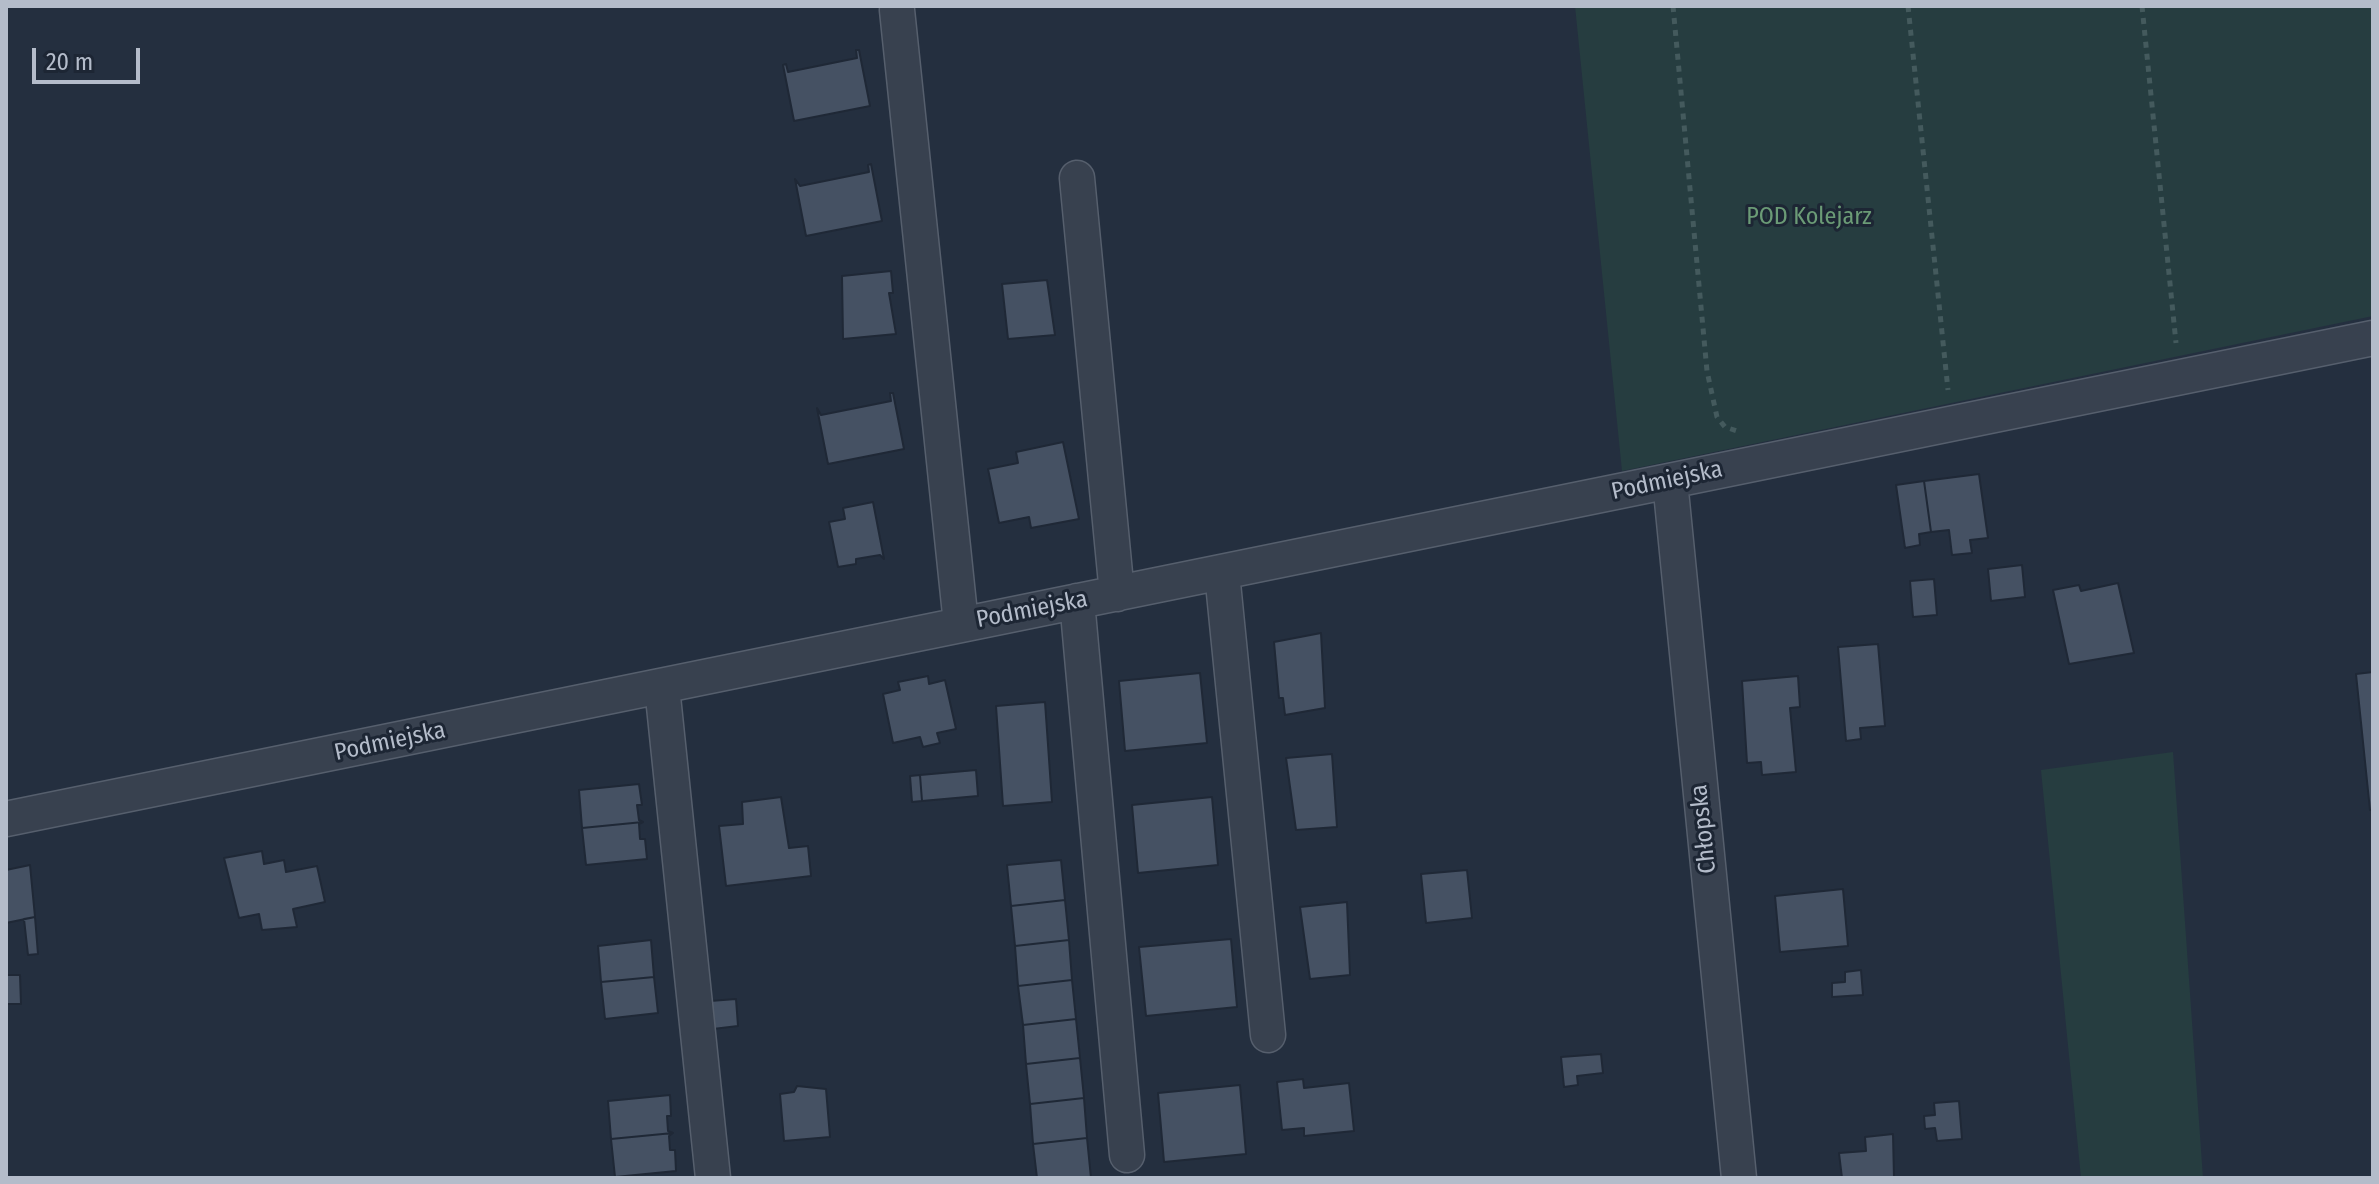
<!DOCTYPE html>
<html>
<head>
<meta charset="utf-8">
<style>
	body { margin:0 }
	#map { position:relative; width:2379px; height:1184px; overflow:hidden; background:#242f3f; font-family:"Fira Sans Condensed",sans-serif }
	canvas { display:block }
	.frame { position:absolute; inset:0; border:8px solid #b4bcca; pointer-events:none }
	.scale { position:absolute; left:32px; top:48px; width:108px; height:36px; box-sizing:border-box; border:4px solid #b4bcca; border-top:0; padding-left:10px; font-size:24px; line-height:28px; white-space:nowrap; color:#b4bcca; -webkit-text-stroke:6px #1d2634; paint-order:stroke }
</style>
</head>
<body>
<div id="map">
<canvas width="2379" height="1184"></canvas>
<div class="frame"></div>
<div class="scale">20 m</div>
</div>
<script>
const context = document.querySelector('canvas').getContext('2d');
context.lineJoin = 'round';
function fill(path, color) {
  context.fillStyle = color;
  context.fill(path, 'evenodd');
}
function poly(rows) {
  const path = new Path2D();
  for (const r of rows) {
    path.moveTo(r[0], r[1]);
    for (let i = 2; i < r.length; i += 2) path.lineTo(r[i], r[i + 1]);
  }
  return path;
}
function trace(path, color, width, dash) {
  context.strokeStyle = color;
  context.lineWidth = width;
  context.lineCap = dash ? 'butt' : 'round';
  context.setLineDash(dash || []);
  context.stroke(path);
}
function drawText(font, color, halo, rows, align = 'center') {
  context.font = font + ' "Fira Sans Condensed",sans-serif';
  context.lineWidth = 6;
  context.setLineDash([]);
  context.textBaseline = 'middle';
  context.strokeStyle = halo;
  context.fillStyle = color;
  for (const [text, x, y, turn = 0] of rows) {
    context.save();
    context.translate(x, y);
    context.rotate((+turn || 0) * Math.PI / 180);
    context.textAlign = isNaN(turn) ? turn : align;
    if (halo) context.strokeText(text, 0, 0);
    context.fillText(text, 0, 0);
    context.restore();
  }
}
const green = poly([
	[1575,6,2373,6,2373,316,1622,471],
	[2173,752,2203,1178,2081,1178,2041,770]
]);
const building = poly([
	[856,50,859,50,870,106,794,121,783,65,786,64,788,72,857,58,856,50],
	[871,164,882,221,806,236,795,179,800,186,869,172,868,165,871,164],
	[891,271,893,293,889,293,896,334,843,339,842,276,891,271],
	[1047,280,1055,335,1008,339,1002,284,1047,280],
	[890,393,893,393,904,449,828,464,817,408,821,415,891,401,890,393],
	[1063,442,1079,519,1031,528,1029,517,999,523,988,469,1018,463,1016,452,1063,442],
	[1979,474,1988,538,1970,540,1972,553,1952,555,1949,530,1931,532,1924,481,1979,474],
	[1924,481,1931,532,1919,534,1920,545,1905,548,1896,485,1924,481],
	[873,502,884,559,880,555,856,559,856,564,838,567,829,522,845,519,843,508,873,502],
	[2022,565,2025,597,1991,601,1988,569,2022,565],
	[1934,579,1937,615,1913,617,1910,581,1934,579],
	[2118,583,2134,653,2069,664,2053,590,2079,585,2081,591,2118,583],
	[1321,633,1325,708,1285,715,1283,698,1279,698,1274,642,1321,633],
	[1878,644,1885,726,1860,728,1861,739,1846,741,1838,647,1878,644],
	[2373,672,2373,810,2370,810,2356,674,2373,672],
	[1200,673,1207,743,1125,751,1119,681,1200,673],
	[928,676,929,684,945,680,956,729,937,733,940,743,923,747,920,737,893,743,883,694,900,690,898,682,928,676],
	[1798,676,1800,707,1790,708,1796,772,1762,775,1761,762,1747,763,1742,681,1798,676],
	[1045,702,1052,802,1003,806,996,706,1045,702],
	[1332,754,1337,827,1296,830,1286,758,1332,754],
	[976,770,978,796,922,801,920,775,976,770],
	[920,775,922,801,912,802,910,776,920,775],
	[639,784,642,805,637,805,639,820,643,822,582,828,579,790,639,784],
	[781,797,789,848,808,846,811,876,726,886,719,826,743,824,742,802,781,797],
	[1212,797,1218,865,1138,873,1132,805,1212,797],
	[643,822,639,824,640,839,645,839,647,859,586,865,582,828,643,822],
	[262,851,264,864,284,860,286,872,317,866,325,902,293,909,297,927,262,930,259,914,239,918,224,858,262,851],
	[1061,860,1065,900,1011,906,1007,865,1061,860],
	[30,865,35,917,6,923,6,870,30,865],
	[1467,870,1472,918,1426,923,1421,874,1467,870],
	[1843,889,1848,946,1780,952,1775,896,1843,889],
	[1065,900,1069,940,1015,946,1011,906,1065,900],
	[1347,902,1350,975,1310,979,1300,907,1347,902],
	[35,917,38,954,28,955,24,919,35,917],
	[1231,939,1237,1007,1146,1016,1139,947,1231,939],
	[651,940,654,977,601,982,598,946,651,940],
	[1069,940,1072,980,1018,986,1015,946,1069,940],
	[1861,970,1863,995,1832,997,1832,983,1845,982,1845,972,1861,970],
	[6,975,20,975,21,1004,6,1004,6,975],
	[654,977,658,1013,605,1019,601,982,654,977],
	[1072,980,1076,1019,1023,1025,1018,986,1072,980],
	[736,999,738,1026,713,1029,710,1001,736,999],
	[1076,1019,1080,1058,1026,1064,1023,1025,1076,1019],
	[1601,1054,1603,1073,1577,1076,1578,1085,1564,1087,1561,1057,1601,1054],
	[1080,1058,1084,1098,1030,1104,1026,1064,1080,1058],
	[1303,1079,1304,1088,1349,1083,1354,1131,1304,1136,1304,1128,1282,1130,1277,1082,1303,1079],
	[1240,1085,1246,1154,1164,1162,1158,1093,1240,1085],
	[797,1086,826,1089,830,1137,784,1141,780,1094,794,1092,797,1086],
	[670,1095,671,1116,667,1116,668,1131,673,1133,611,1139,608,1101,670,1095],
	[1084,1098,1087,1138,1033,1144,1030,1104,1084,1098],
	[1959,1101,1962,1139,1937,1141,1935,1128,1925,1129,1924,1116,1935,1115,1934,1103,1959,1101],
	[673,1133,669,1136,670,1150,675,1150,676,1171,615,1177,611,1139,673,1133],
	[1893,1134,1894,1178,1842,1178,1839,1153,1866,1151,1865,1137,1893,1134],
	[1087,1138,1091,1178,1037,1178,1033,1144,1087,1138]
]);
const path = poly([
	[1673,6,1707,371,1717,417,1725,427,1737,431],
	[1908,6,1948,390],
	[2142,6,2176,343]
]);
const minor = poly([
	[897,10,961,624],
	[1077,178,1117,594],
	[1670,481,1739,1178],
	[1222,573,1268,1035],
	[1077,601,1127,1155],
	[662,687,713,1178],
	[6,819,2373,338]
]);
const parkNames = [
	["POD Kolejarz",1809,217]
];
const streetNames = [
	["Podmiejska",1667,481,-12],
	["Podmiejska",1032,610,-11],
	["Podmiejska",390,742,-12],
	["Chłopska",1704,829,-96]
];
fill(green, '#263d40');
fill(building, '#455163');
trace(building, '#1f2836', 2);
trace(minor, '#565f6d', 37);
trace(path, '#445a5d', 5, [6, 6]);
trace(minor, '#38414f', 34);
drawText('24px', '#6b9b76', '#1d2634', parkNames);
drawText('24px', '#b4bcca', '#1d2634', streetNames);
</script>
</body>
</html>
